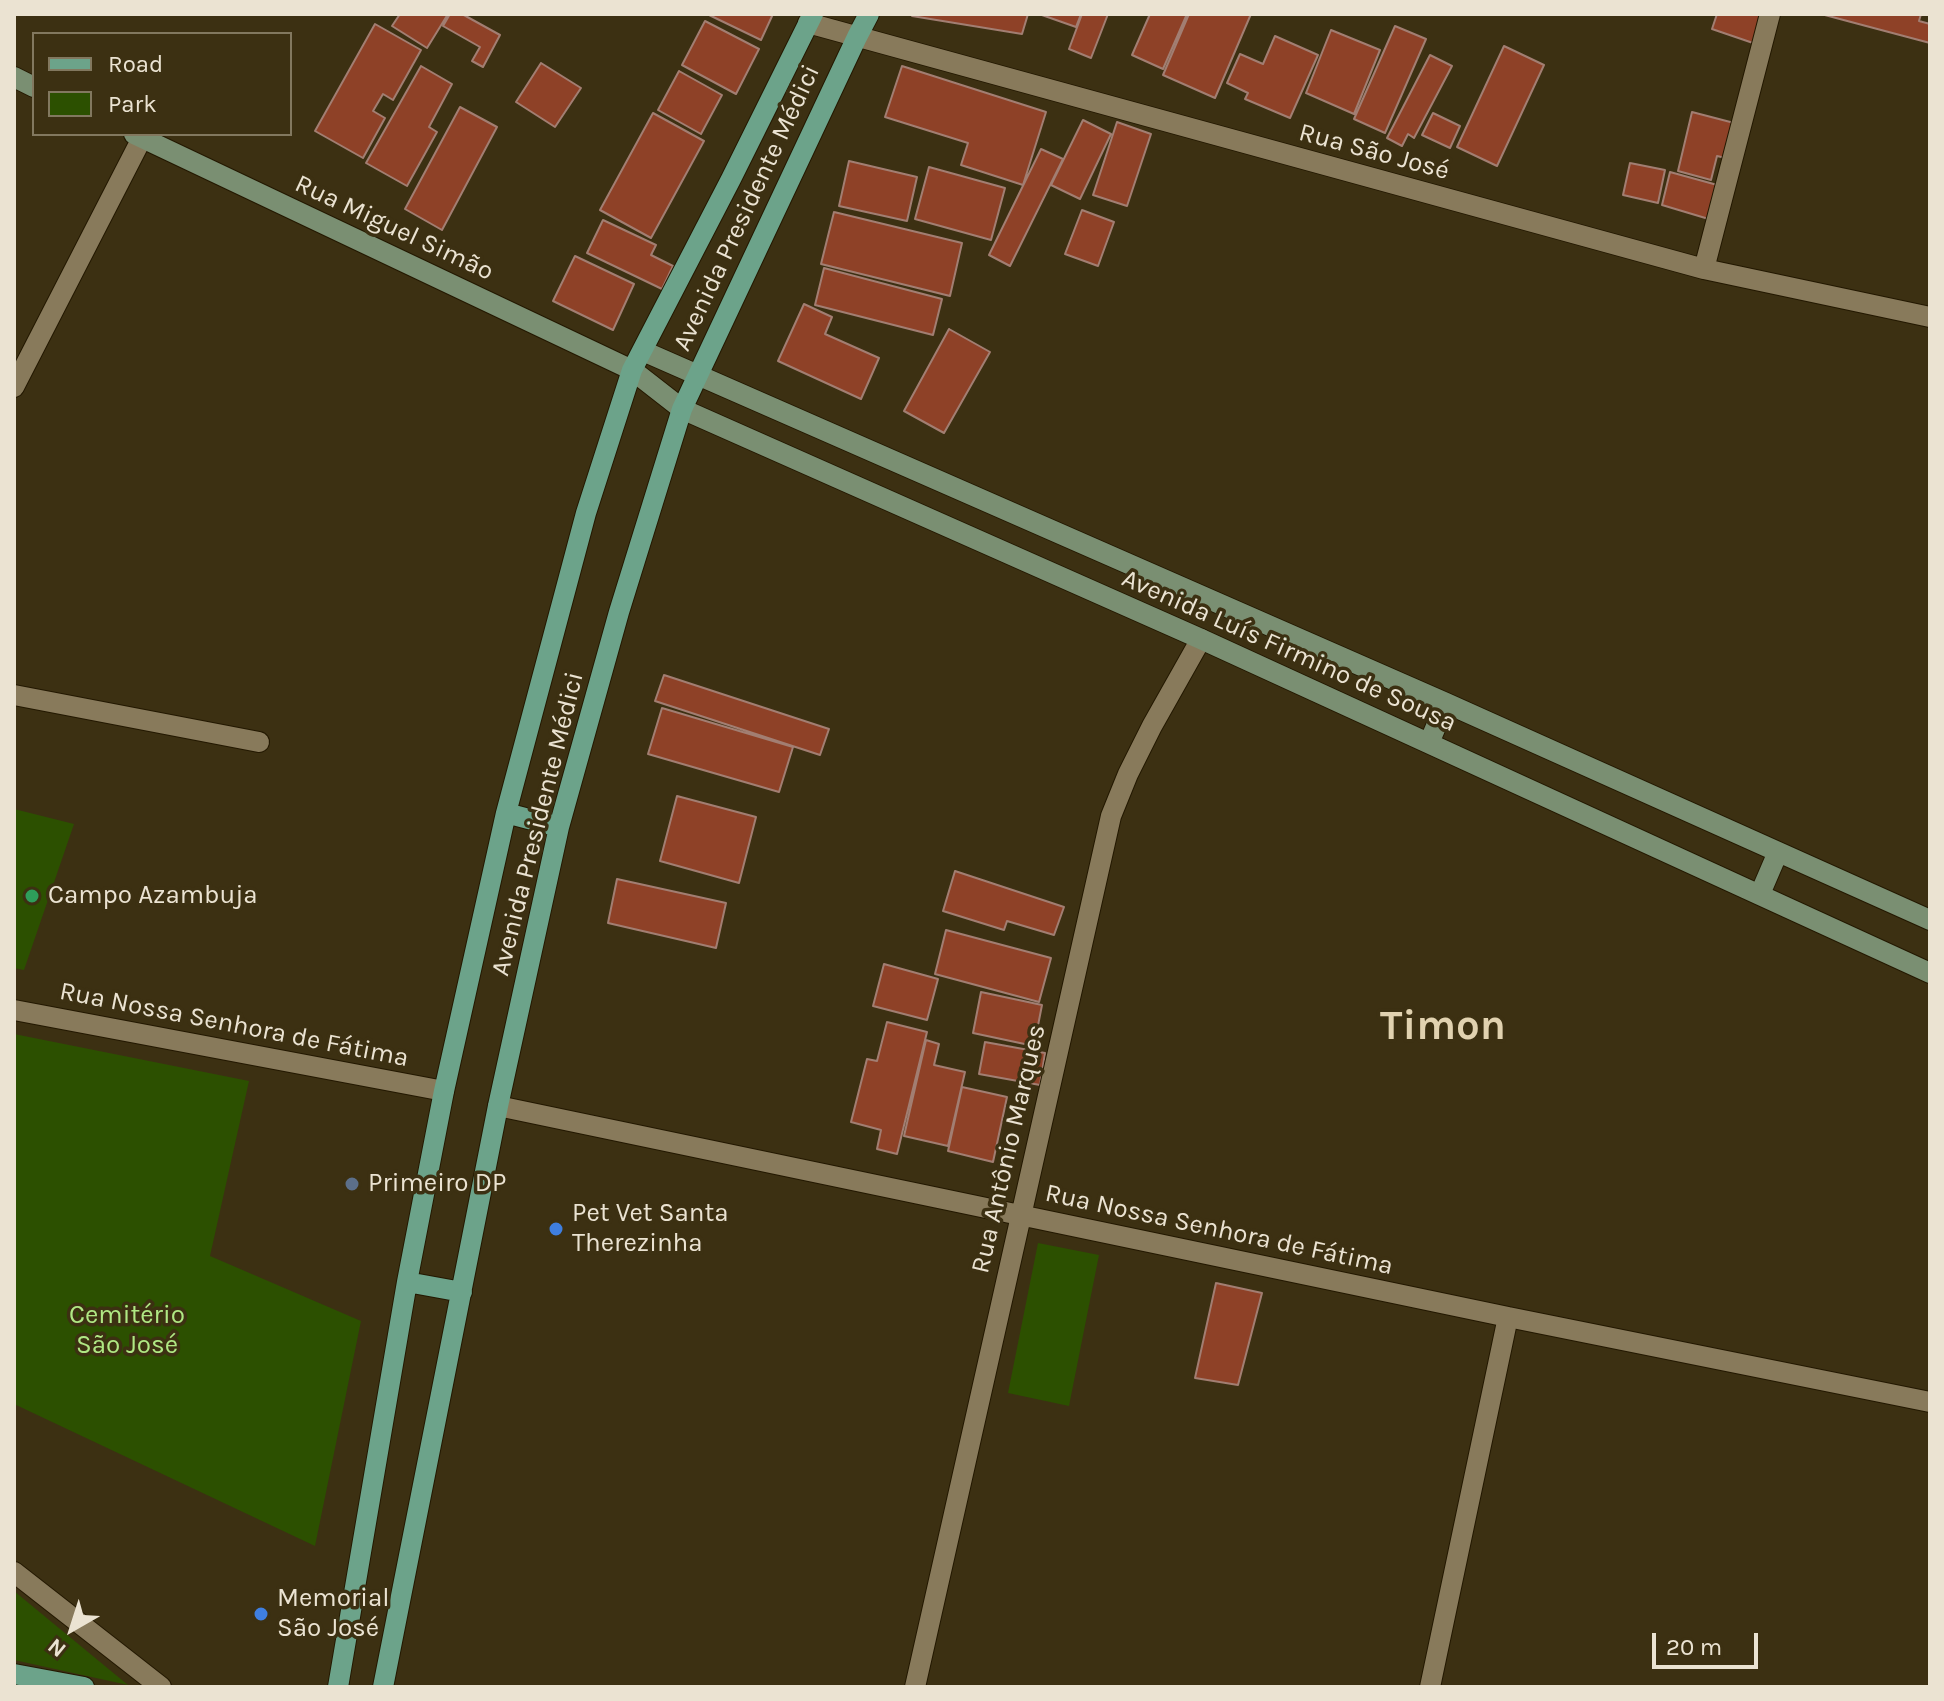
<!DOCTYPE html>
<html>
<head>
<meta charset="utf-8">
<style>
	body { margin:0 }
	#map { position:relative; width:1944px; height:1701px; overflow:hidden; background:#3c3012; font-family:Karla,sans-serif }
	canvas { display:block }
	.frame { position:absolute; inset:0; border:16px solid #ebe3d2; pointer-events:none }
	.legend { position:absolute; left:32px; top:32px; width:260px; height:104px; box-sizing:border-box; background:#3c3012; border:2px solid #82785f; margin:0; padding:10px 14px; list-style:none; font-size:24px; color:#ebe3d2 }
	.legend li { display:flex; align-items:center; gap:16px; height:40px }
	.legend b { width:40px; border:2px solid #82785f }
	.north { position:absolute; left:32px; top:1589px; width:80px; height:80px; -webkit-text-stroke:6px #3c3012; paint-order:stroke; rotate:219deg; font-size:22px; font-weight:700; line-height:32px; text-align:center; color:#ebe3d2 }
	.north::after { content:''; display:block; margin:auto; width:28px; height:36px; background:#ebe3d2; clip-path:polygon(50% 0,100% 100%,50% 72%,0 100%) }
	.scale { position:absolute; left:1652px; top:1633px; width:106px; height:36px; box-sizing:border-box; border:4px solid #ebe3d2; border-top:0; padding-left:10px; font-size:24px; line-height:28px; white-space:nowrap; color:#ebe3d2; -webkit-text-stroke:6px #3c3012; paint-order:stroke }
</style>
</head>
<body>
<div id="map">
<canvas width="1944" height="1701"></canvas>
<div class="frame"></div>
<ul class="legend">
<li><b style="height:10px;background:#6ca38a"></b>Road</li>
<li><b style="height:22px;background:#2c5000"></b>Park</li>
</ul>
<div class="north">N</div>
<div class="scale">20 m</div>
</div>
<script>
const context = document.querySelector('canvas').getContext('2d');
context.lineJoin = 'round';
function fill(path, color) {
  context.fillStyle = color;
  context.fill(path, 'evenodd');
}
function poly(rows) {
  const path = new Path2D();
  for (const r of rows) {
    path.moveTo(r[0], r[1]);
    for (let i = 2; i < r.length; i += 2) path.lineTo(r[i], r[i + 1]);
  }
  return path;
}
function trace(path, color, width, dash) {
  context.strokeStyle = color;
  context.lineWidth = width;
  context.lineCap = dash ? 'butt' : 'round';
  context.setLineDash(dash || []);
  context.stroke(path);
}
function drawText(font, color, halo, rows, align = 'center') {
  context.font = font + ' Karla,sans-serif';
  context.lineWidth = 7;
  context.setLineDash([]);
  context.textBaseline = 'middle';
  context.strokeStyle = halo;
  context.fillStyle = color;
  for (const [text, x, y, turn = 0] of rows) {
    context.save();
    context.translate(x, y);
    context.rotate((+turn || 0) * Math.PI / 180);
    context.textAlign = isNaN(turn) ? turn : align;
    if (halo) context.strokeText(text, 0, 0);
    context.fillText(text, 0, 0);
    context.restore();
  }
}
const green = poly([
	[14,809,74,824,24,970,14,968],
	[14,1034,249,1081,210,1256,361,1321,315,1546,14,1404],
	[1038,1243,1099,1255,1069,1406,1008,1393],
	[14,1591,128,1685,14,1660]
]);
const building = poly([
	[400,14,448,14,427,48,392,26,400,14],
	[450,14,462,14,500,35,483,67,472,61,480,47,443,26,450,14],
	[707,14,773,14,761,40,707,14],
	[913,14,1028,14,1022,34,912,16,913,14],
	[1039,14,1081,14,1076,27,1039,14],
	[1082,14,1108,14,1091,58,1069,49,1082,14],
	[1150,14,1187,14,1163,69,1132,55,1150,14],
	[1189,14,1251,14,1215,98,1163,75,1189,14],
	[1717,14,1762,14,1753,43,1712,29,1717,14],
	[1821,14,1921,14,1919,21,1930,24,1930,43,1821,14],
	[705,21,759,49,736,94,682,65,705,21],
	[375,24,421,50,393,100,383,94,373,111,385,118,363,158,315,131,375,24],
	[1395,26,1426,39,1385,133,1354,119,1395,26],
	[1331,30,1380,50,1354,114,1306,93,1331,30],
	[1275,36,1318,55,1290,118,1245,99,1248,93,1227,83,1240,54,1263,64,1275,36],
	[1504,46,1544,65,1497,166,1457,147,1504,46],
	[1430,55,1452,66,1414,138,1408,134,1402,146,1387,138,1430,55],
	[541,63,581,88,555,127,516,102,541,63],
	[421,66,452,84,429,127,437,132,407,186,366,163,421,66],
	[902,66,1046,112,1023,185,961,165,968,143,885,117,902,66],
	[679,71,722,95,701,134,658,110,679,71],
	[460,107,497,127,442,230,405,209,460,107],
	[1692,112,1738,124,1730,159,1717,156,1711,180,1678,171,1692,112],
	[653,113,704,141,651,238,600,210,653,113],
	[1433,113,1460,126,1450,148,1422,135,1433,113],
	[1083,120,1111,134,1080,199,1051,185,1083,120],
	[1117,122,1151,134,1127,206,1093,195,1117,122],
	[1041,149,1063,159,1010,266,989,255,1041,149],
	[849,161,917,177,907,221,839,206,849,161],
	[1630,163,1665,170,1658,203,1623,195,1630,163],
	[929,167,1005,188,991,240,915,219,929,167],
	[1670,172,1721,186,1712,220,1662,205,1670,172],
	[1082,210,1114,222,1098,266,1065,254,1082,210],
	[834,212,962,243,950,296,821,264,834,212],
	[603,220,656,245,651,255,673,266,662,289,587,253,603,220],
	[575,256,634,284,613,330,553,301,575,256],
	[824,268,942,299,933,335,815,305,824,268],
	[804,304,832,317,825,334,879,358,861,399,778,361,804,304],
	[949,329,990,352,944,433,904,411,949,329],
	[664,675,829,729,820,755,655,701,664,675],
	[662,708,793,747,779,792,648,754,662,708],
	[677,796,756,817,739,883,660,861,677,796],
	[955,871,1064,907,1054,935,1007,921,1004,930,943,911,955,871],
	[617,879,726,903,716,948,608,923,617,879],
	[946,930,1051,958,1039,1002,935,974,946,930],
	[884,964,938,979,927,1020,873,1006,884,964],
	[981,992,1042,1005,1034,1046,973,1033,981,992],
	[887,1022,927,1032,897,1154,877,1149,881,1130,851,1122,867,1059,877,1061,887,1022],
	[926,1040,939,1044,934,1065,965,1072,948,1146,904,1136,926,1040],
	[985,1042,1045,1053,1040,1085,979,1074,985,1042],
	[962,1087,1007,1097,993,1162,948,1151,962,1087],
	[1216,1283,1262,1293,1238,1385,1195,1378,1216,1283]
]);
const minor = poly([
	[808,23,1704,269,1930,317],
	[1704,269,1770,14],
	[14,695,259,742],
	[498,1106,1508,1317,1930,1402],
	[915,1687,1111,816,1128,774,1152,726,1201,639],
	[1430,1687,1508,1317]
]);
const tertiary = poly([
	[14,387,142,138],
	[14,1010,444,1091],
	[14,1572,161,1687]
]);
const secondary = poly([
	[14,77,34,87],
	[134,134,632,370,682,409,1201,639,1930,973],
	[643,351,1446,703,1930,920],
	[1429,743,1446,703],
	[1760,894,1778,852]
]);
const primary = poly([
	[506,813,559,827],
	[407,1282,462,1292],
	[14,1674,84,1687],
	[338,1687,407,1282,444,1091,506,813,586,513,632,370,731,179,813,14],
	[383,1687,498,1106,559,827,619,612,682,409,857,37,869,14]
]);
const markers = [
	[32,896,8,"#2e9e5b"],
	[352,1184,8,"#5c6f8a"],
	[556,1229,8,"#3f7fe0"],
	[261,1614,8,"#3f7fe0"]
];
const streetNames = [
	["Rua São José",1374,152,15],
	["Avenida Presidente Médici",747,208,-65],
	["Rua Miguel Simão",394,228,25],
	["Avenida Luís Firmino de Sousa",1289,651,24],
	["Avenida Presidente Médici",538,824,-76],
	["Rua Nossa Senhora de Fátima",234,1025,11],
	["Rua Antônio Marques",1009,1149,-77],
	["Rua Nossa Senhora de Fátima",1219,1230,12]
];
const poiNames = [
	["Campo Azambuja",48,896],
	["Primeiro DP",368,1184],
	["Pet Vet Santa",572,1214],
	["Therezinha",572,1244],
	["Memorial",277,1599],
	["São José",277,1629]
];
const parkNames = [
	["Cemitério",127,1316],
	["São José",127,1346]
];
const townNames = [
	["Timon",1443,1027]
];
fill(green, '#2c5000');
fill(building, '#8e4127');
trace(building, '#a27e72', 2);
trace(minor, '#231800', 22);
trace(tertiary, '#231800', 22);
trace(secondary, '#231800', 22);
trace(primary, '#231800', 22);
trace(minor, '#887a5b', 20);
trace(tertiary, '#887a5b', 20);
trace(secondary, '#7a8f72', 20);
trace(primary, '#6ca38a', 20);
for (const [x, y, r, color] of markers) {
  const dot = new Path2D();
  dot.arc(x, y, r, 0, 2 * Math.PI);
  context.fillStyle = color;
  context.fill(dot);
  trace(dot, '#3c3012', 3);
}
drawText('26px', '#ebe3d2', '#3c3012', streetNames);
drawText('26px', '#ebe3d2', '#3c3012', poiNames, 'left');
drawText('26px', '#b0e884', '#3c3012', parkNames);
drawText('bold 42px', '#e1d2b0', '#3c3012', townNames);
</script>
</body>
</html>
